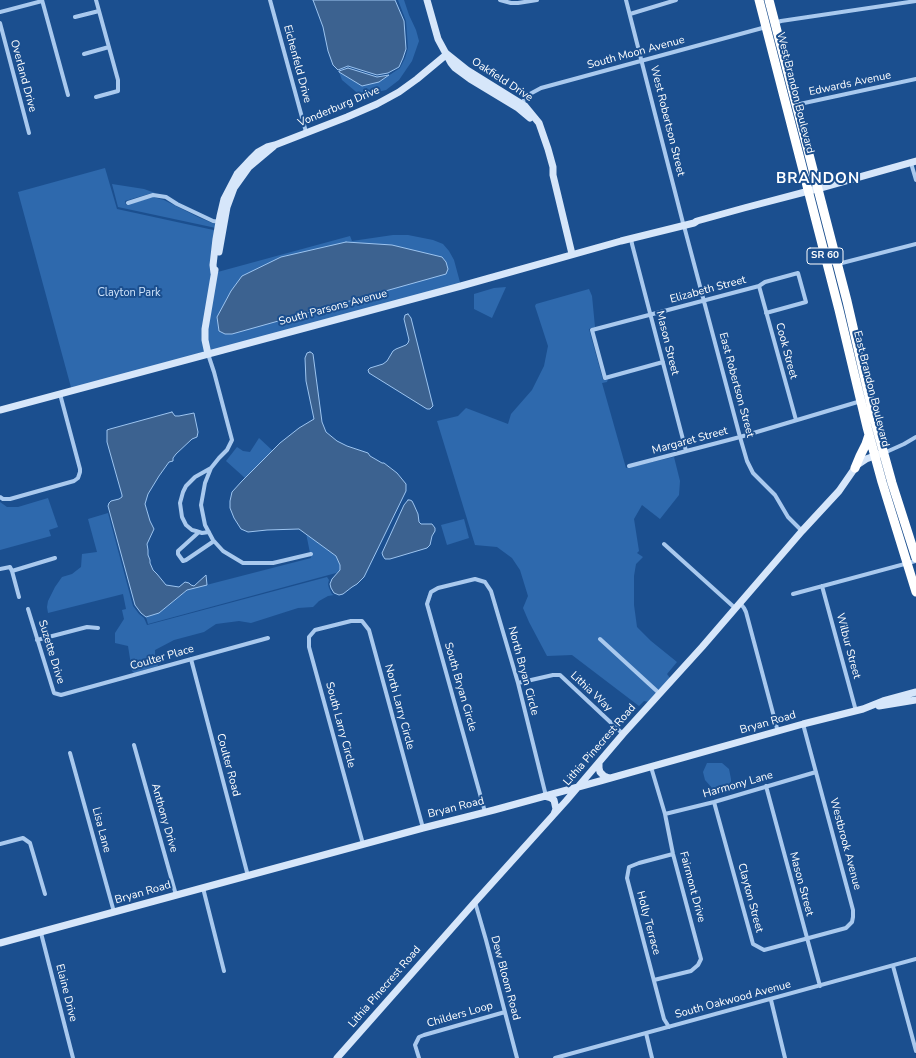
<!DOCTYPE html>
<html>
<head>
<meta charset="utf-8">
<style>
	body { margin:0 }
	canvas { display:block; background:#1b4f8f }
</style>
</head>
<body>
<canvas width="916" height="1058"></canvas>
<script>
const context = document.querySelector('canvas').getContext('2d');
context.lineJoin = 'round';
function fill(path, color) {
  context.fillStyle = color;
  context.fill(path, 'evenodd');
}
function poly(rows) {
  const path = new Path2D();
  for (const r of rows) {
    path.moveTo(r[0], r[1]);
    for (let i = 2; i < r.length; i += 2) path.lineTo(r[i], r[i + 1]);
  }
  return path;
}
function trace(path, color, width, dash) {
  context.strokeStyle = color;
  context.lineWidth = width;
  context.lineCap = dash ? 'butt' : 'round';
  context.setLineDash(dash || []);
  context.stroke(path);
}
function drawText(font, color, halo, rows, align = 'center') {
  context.font = font + ' "Nunito Sans",sans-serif';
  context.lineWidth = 4;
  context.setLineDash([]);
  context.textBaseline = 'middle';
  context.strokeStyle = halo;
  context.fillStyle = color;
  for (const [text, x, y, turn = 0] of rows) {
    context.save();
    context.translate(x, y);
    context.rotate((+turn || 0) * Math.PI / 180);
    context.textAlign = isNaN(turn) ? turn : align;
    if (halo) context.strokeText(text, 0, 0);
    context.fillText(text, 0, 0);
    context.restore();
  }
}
const green = poly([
	[398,0,404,0,409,15,416,30,419,41,412,61,399,80,386,90,361,96,342,80,339,72,362,86,379,82,400,68,405,58,408,48,406,21],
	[105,168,117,209,218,231,214,273,350,236,352,241,393,235,408,235,433,240,443,244,449,251,454,260,461,286,72,391,18,192],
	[112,184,144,189,155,193,152,193,125,201,126,205,153,197,164,200,198,217,212,223,216,224,216,228,118,207],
	[506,287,492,318,474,309,474,294,494,288],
	[589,289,592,296,595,327,589,329,603,380,608,379,607,382,602,383,626,468,674,457,680,481,679,495,660,519,642,505,634,519,639,551,637,553,643,557,636,564,634,576,634,605,637,627,651,641,677,662,667,674,670,678,649,702,644,701,639,706,572,655,547,656,529,622,523,608,528,596,520,570,512,558,497,547,475,545,437,421,458,416,466,408,508,424,511,414,532,390,544,366,548,346,535,306,536,304],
	[259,438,273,451,245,478,226,461,237,447,243,451,250,452],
	[48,498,58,527,49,530,51,536,0,550,0,502,7,507,18,507],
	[108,513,133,606,139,614,144,618,147,625,327,577,329,580,328,584,329,588,332,594,334,595,328,596,319,601,313,607,298,608,251,623,239,621,216,624,204,632,174,640,155,650,155,656,158,666,134,673,132,671,128,646,115,643,115,633,124,619,122,610,126,609,123,594,48,613,47,607,48,601,55,587,62,577,72,574,81,567,82,554,97,552,88,519],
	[464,519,469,538,447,545,441,525],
	[306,533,336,556,340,565,340,570,336,573,148,624,146,617,159,613,187,590,311,558],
	[707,763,722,763,729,769,731,779,731,791,725,793,712,788,705,780,703,772]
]);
const water = poly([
	[313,0,395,0,404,21,406,49,403,58,399,67,388,73,377,75,348,66,338,70,333,65,328,51,323,27,313,0],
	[348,68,377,77,389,75,379,82,362,86,339,72,339,71,348,68],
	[346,242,392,245,442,257,446,262,448,269,446,274,232,334,225,334,219,331,217,317,231,291,242,276,281,257,346,242],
	[408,314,411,318,433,406,430,409,427,409,369,373,368,370,370,368,383,364,387,361,393,351,396,349,406,345,408,343,409,340,404,319,405,315,408,314],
	[310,352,312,353,313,354,322,422,326,432,337,441,347,446,368,453,370,456,382,463,384,463,397,473,406,484,406,491,364,577,357,584,352,587,343,594,339,595,334,593,331,588,330,584,332,579,340,570,340,565,336,556,299,529,267,530,248,532,241,529,234,518,230,508,230,501,232,492,242,481,280,443,299,428,314,419,306,381,305,358,307,353,310,352],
	[172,412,175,416,179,416,194,413,198,432,197,437,192,439,176,454,173,458,173,461,169,462,159,476,148,494,145,504,150,521,154,529,147,544,148,550,148,555,150,560,150,563,153,570,157,574,166,585,179,587,185,582,189,583,191,585,194,586,206,575,207,585,187,590,159,613,146,617,141,613,135,605,108,506,109,503,111,501,119,499,122,497,122,495,107,442,107,430,110,429,172,412],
	[408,500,410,500,412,501,414,505,418,514,419,522,421,524,432,524,435,528,435,531,432,536,430,545,427,548,390,559,385,559,383,556,382,553,404,505,408,500]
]);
const street = poly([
	[42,0,68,95],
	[270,0,306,132],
	[500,0,511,3,518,3,537,0],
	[626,0,654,110,683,223],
	[0,12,42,1],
	[630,14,676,0],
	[75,17,99,11],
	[0,23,29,133],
	[775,23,781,21,916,1],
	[84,54,109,47],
	[96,97,118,91,118,80,96,0],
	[521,104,528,95,541,88,766,27],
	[795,105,916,79],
	[911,163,916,180],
	[128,203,153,195,166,197,177,204,213,221,220,222],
	[684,226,740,437,747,461,753,473,775,495,788,517,802,531],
	[631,238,632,244,686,451],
	[838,264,916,244],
	[759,286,796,420],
	[208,354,214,372,232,440,227,450,219,458,211,468,205,483,201,505,205,525,213,540,223,551,243,563,273,563,311,554],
	[663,362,605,378,592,330,759,286,765,282,798,273,806,302,766,313],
	[884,453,904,444,916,437],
	[629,466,740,437,861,401],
	[0,497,3,499,10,499,74,481,78,478,80,472,80,469,60,394],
	[199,532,178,551,178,554,183,561,186,560,214,541],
	[209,532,202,533,196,531,192,530,186,525,182,517,180,503,183,492,186,486,195,477,211,468],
	[664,544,735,608],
	[0,569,10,567,12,571,55,558],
	[12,571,19,597],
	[822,586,856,711],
	[793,594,916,561],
	[740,603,744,608,746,612,778,732],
	[28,609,54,693,61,695,268,638],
	[600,639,659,693],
	[37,640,87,627,98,628],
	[191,659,248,876],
	[518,683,553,675,560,675,623,734],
	[134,745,176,895],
	[70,753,114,912],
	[651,767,665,814,673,854,701,959,698,965,691,971,654,980],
	[766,786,820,986],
	[714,802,753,944,764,950,846,928,852,922,853,917,853,910,803,724],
	[485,812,427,604,431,592,438,588,475,579,485,582,491,591,518,683,546,796],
	[665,814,714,802,816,772],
	[0,844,23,838,30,843,45,894],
	[363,844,309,647,309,637,315,630,351,621,362,621,369,630,423,828],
	[203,888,224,971],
	[475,902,486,940,517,1058],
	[41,933,73,1058],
	[893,966,916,1051],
	[771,1000,785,1058],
	[669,1027,664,1019,627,878,629,867,639,863,673,854],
	[646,1033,652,1058],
	[419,1058,415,1045,419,1037,424,1035,505,1012],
	[555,1058,916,959]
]);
const secondary = poly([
	[427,0,438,39,451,63,455,68,470,79,518,108,530,118],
	[447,54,467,70,525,106,539,123,548,149,553,167,553,175,572,254],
	[219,252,227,207,234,188,249,167,274,146],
	[214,273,213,265,216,239,220,216,224,199,237,174,252,158,258,152,267,147,275,145,347,117,377,104,399,92,417,79,447,54],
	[208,354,205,340,205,329,215,270],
	[0,410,461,286,621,241,694,223,697,221,744,208,824,187,916,161],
	[879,706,916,700],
	[599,763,599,768,600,772,604,776,609,778],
	[544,796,551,798,554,800,556,809,554,814],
	[0,943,423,828,494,810,600,781,803,724,863,709,883,701,916,692],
	[337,1058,475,902,566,801,623,734,702,647,802,531,839,491,857,465,866,459,880,454]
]);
const highway = poly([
	[759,0,839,310,867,427,882,482,916,592],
	[769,0,847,301,874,418,892,483,916,558],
	[855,468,860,456,866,444,869,435]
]);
const shields = [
	[825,256,36]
];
const shieldNames = [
	["SR 60",825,256]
];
const streetNames = [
	["South Moon Avenue",636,53,-15],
	["Eichenfeld Drive",297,64,75],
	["Overland Drive",23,76,75],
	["Oakfield Drive",502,80,33],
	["Edwards Avenue",850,84,-12],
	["West Brandon Boulevard",795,93,76],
	["Vonderburg Drive",339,107,-23],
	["West Robertson Street",667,121,76],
	["Elizabeth Street",708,290,-15],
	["South Parsons Avenue",333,308,-15],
	["Mason Street",667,343,76],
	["Cook Street",786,351,75],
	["East Robertson Street",736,385,75],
	["East Brandon Boulevard",871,389,76],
	["Margaret Street",690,441,-15],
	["Wilbur Street",848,646,75],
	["Suzette Drive",51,652,73],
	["Coulter Place",162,658,-16],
	["North Bryan Circle",523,671,75],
	["South Bryan Circle",460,687,74],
	["Lithia Way",591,692,43],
	["North Larry Circle",399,707,75],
	["Bryan Road",768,723,-16],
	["South Larry Circle",340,725,75],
	["Lithia Pinecrest Road",600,745,-49],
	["Coulter Road",228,765,75],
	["Harmony Lane",738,785,-16],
	["Bryan Road",456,808,-14],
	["Anthony Drive",164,818,74],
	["Lisa Lane",101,830,75],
	["Westbrook Avenue",845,844,75],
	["Mason Street",801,884,75],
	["Fairmont Drive",692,887,75],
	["Bryan Road",143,893,-16],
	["Clayton Street",750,898,75],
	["Holly Terrace",648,923,75],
	["Dew Bloom Road",505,978,75],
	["Lithia Pinecrest Road",385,987,-49],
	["Elaine Drive",66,993,76],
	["South Oakwood Avenue",733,1000,-15],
	["Childers Loop",460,1015,-16]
];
const parkNames = [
	["Clayton Park",129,293]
];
const districtNames = [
	["BRANDON",818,179]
];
fill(green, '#2e69ad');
fill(water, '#3c6290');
trace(water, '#9cc4f0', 1);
trace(street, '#a9c9ee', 4);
trace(secondary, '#d6e6fa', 7);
trace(highway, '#fff', 9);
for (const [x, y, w] of shields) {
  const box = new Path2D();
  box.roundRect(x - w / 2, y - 8, w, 16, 3);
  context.fillStyle = '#1b4f8f';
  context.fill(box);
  trace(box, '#fff', 1);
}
drawText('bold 10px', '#fff', null, shieldNames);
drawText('11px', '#fff', '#1b4f8f', streetNames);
drawText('11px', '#cfe3fa', '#1b4f8f', parkNames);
context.letterSpacing = '1px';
drawText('bold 15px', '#fff', '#1b4f8f', districtNames);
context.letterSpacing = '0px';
</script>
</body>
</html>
